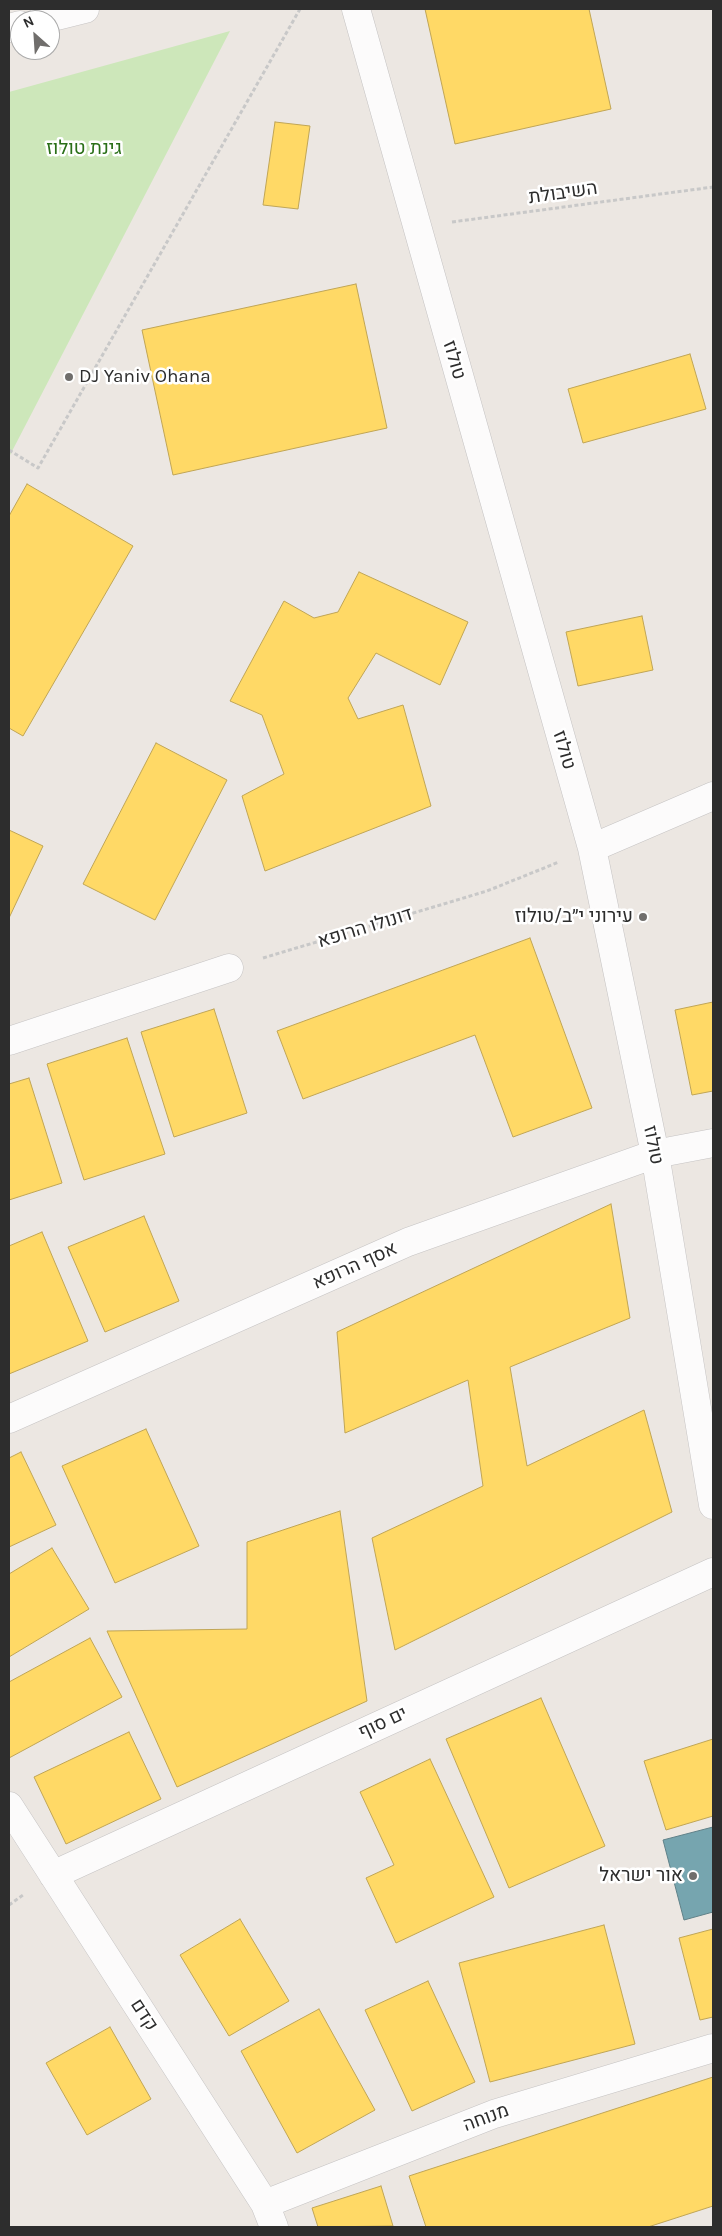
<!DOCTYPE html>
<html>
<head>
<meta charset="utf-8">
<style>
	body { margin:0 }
	#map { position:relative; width:722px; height:2236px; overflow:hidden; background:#ece7e2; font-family:Karla,sans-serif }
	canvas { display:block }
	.frame { position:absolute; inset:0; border:10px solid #2d2d2d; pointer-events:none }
	.north { position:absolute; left:10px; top:10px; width:50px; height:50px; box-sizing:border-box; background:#fff; border:1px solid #ababab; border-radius:50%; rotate:334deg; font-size:14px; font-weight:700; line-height:20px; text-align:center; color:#2d2d2d }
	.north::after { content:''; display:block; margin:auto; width:18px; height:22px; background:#706e6c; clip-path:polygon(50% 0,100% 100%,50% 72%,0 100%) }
</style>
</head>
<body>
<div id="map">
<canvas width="722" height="2236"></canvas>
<div class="frame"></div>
<div class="north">N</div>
</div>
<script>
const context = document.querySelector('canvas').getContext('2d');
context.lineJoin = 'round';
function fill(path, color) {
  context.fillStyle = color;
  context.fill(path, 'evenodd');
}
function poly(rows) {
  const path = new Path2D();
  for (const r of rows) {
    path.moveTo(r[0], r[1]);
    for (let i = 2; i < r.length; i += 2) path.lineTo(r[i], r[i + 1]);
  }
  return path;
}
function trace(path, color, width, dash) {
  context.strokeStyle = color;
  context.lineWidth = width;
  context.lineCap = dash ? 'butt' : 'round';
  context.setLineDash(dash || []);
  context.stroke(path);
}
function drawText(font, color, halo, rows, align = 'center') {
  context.font = font + ' Karla,Heebo,sans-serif';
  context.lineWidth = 5;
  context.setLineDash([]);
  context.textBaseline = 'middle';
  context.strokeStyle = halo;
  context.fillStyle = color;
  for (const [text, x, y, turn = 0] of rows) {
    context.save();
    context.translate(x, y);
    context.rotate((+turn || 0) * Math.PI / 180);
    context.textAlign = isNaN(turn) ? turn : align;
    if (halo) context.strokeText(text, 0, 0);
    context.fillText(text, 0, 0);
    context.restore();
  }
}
const green = poly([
	[230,31,9,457,9,92]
]);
const homes = poly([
	[425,9,589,9,611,109,455,144,425,9],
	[275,122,310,126,298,209,263,205,275,122],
	[356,284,387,428,173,475,142,330,356,284],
	[690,354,706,409,583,443,568,389,690,354],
	[27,484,133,546,23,736,9,728,9,516,27,484],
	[359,572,468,622,440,685,376,653,348,698,358,719,403,705,431,806,265,871,242,796,284,774,262,715,230,701,284,601,314,618,338,612,359,572],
	[642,616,653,670,578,686,566,632,642,616],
	[156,743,227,780,155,920,83,884,156,743],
	[9,830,43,846,9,918,9,830],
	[530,938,592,1108,513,1137,475,1035,303,1099,277,1031,530,938],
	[713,1002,713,1091,692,1095,675,1010,713,1002],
	[214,1009,247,1113,174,1137,141,1032,214,1009],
	[127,1038,165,1154,84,1180,47,1064,127,1038],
	[29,1078,62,1183,9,1200,9,1084,29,1078],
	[611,1204,630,1318,510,1367,527,1466,644,1410,672,1512,395,1650,372,1538,483,1486,468,1380,345,1433,337,1332,611,1204],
	[144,1216,179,1301,105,1332,68,1247,144,1216],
	[42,1232,88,1341,9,1374,9,1246,42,1232],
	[146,1429,199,1546,115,1583,62,1466,146,1429],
	[21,1452,56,1525,9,1547,9,1458,21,1452],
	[340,1511,367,1701,177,1787,107,1631,247,1629,247,1542,340,1511],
	[52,1548,89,1609,9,1657,9,1574,52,1548],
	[90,1638,122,1697,9,1758,9,1682,90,1638],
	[541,1698,605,1846,509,1888,446,1739,541,1698],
	[129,1732,161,1799,66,1844,34,1777,129,1732],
	[713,1739,713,1816,666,1830,644,1761,713,1739],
	[430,1759,494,1897,396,1943,366,1878,394,1865,360,1792,430,1759],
	[240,1919,289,2001,229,2036,180,1955,240,1919],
	[604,1925,635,2044,490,2082,459,1963,604,1925],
	[713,1929,713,2017,700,2020,679,1938,713,1929],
	[428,1981,475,2082,412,2111,365,2010,428,1981],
	[319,2009,375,2110,297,2153,241,2051,319,2009],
	[110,2027,151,2099,87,2135,46,2063,110,2027],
	[713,2077,713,2206,648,2227,426,2227,409,2176,713,2077],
	[381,2186,393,2226,318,2227,312,2208,381,2186]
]);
const public = poly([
	[713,1827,713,1912,684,1920,663,1840,713,1827]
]);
const path = poly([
	[452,222,713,187],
	[9,450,38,468,300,9],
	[263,958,487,891,559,862],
	[9,1905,23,1895]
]);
const minor = poly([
	[356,9,592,848,655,1154,713,1505],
	[41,20,85,9],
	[9,28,20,25],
	[592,848,713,796],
	[9,1041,229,968],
	[9,1419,408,1242,655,1154,713,1143],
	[9,1806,265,2204,274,2227],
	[53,1875,713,1572],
	[265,2204,494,2114,713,2048]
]);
const markers = [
	[69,377,5,"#706e6c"],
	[643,917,5,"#706e6c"],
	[693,1876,5,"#706e6c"]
];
const parkNames = [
	["גינת טולוז",84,149]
];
const streetNames = [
	["השיבולת",563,193,-8],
	["טולוז",454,360,74],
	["טולוז",564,750,74],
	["דונולו הרופא",365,928,-17],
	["טולוז",653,1145,79],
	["אסף הרופא",355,1266,-24],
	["ים סוף",383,1723,-25],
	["קדם",144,2015,57],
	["מנוחה",486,2118,-20]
];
const poiNames = [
	["DJ Yaniv Ohana",79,377,"left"],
	["עירוני י״ב/טולוז",633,917],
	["אור ישראל",683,1876]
];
fill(green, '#cde7ba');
fill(homes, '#ffd966');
trace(homes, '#c0a555', 1);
fill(public, '#76a5af');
trace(public, '#608188', 1);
trace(minor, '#c5c3c3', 29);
trace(path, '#c8c8c8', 3, [4, 2.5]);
trace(minor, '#fcfbfb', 28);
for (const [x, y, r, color] of markers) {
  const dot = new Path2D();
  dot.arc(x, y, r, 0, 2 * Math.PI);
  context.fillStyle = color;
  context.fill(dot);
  trace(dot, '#fff', 2);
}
drawText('19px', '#2a6f18', '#fff', parkNames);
drawText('19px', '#2d2d2d', '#fff', streetNames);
drawText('19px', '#2d2d2d', '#fff', poiNames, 'right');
</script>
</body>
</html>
